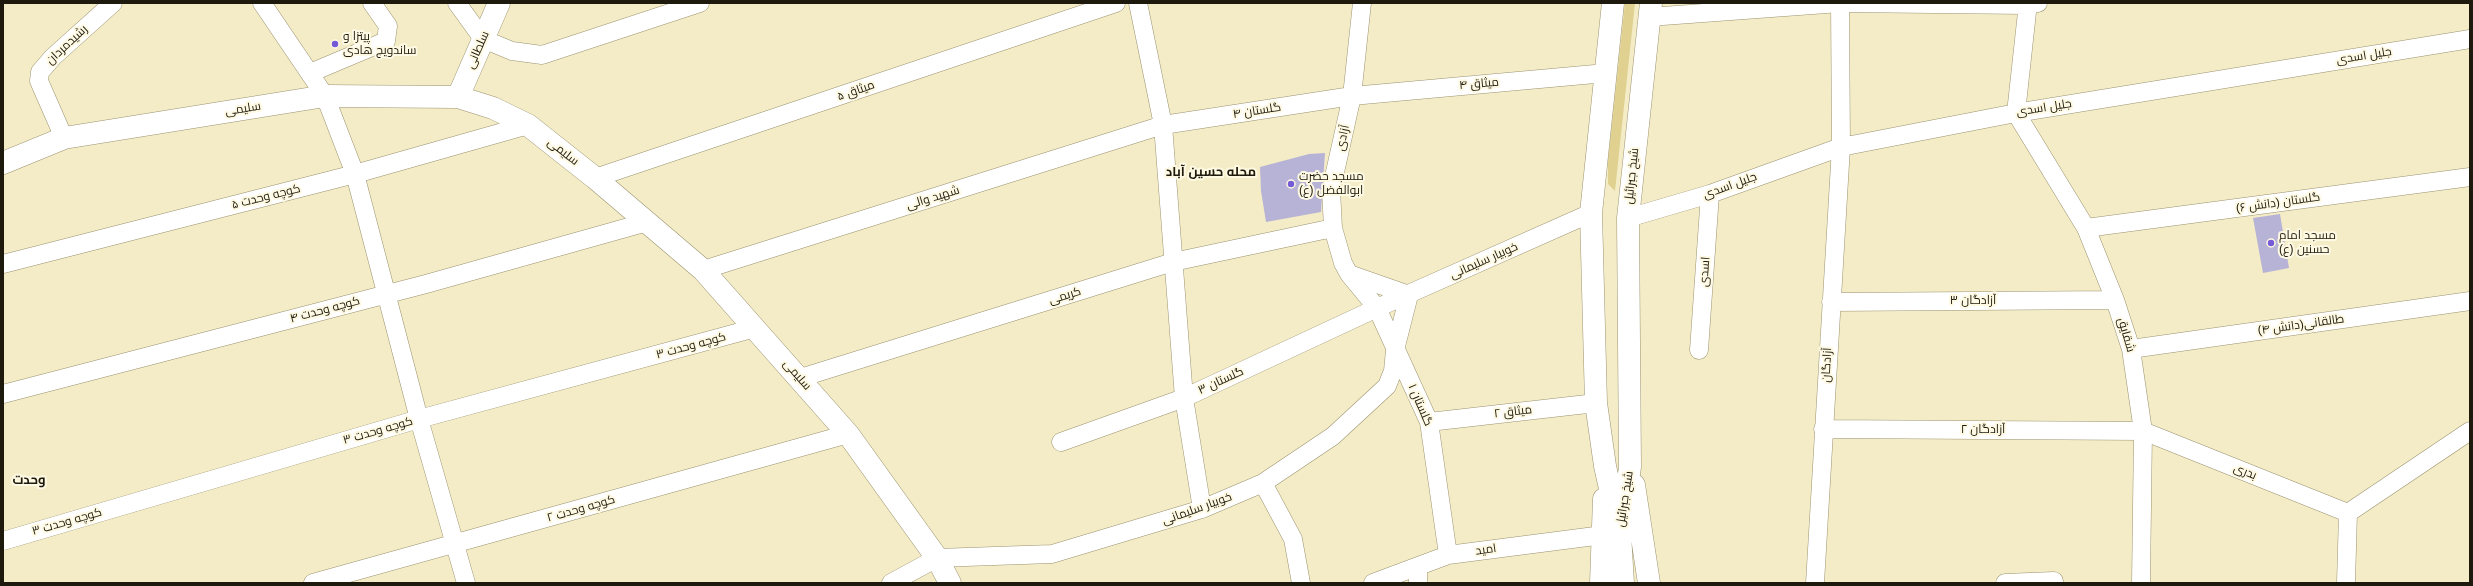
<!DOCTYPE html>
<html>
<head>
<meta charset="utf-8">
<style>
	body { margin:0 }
	#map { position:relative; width:2473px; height:586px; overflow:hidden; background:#f4ecc7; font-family:Helvetica,sans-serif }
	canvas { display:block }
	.frame { position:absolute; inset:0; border:4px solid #1d190c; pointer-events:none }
</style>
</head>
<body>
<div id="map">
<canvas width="2473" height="586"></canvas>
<div class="frame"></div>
</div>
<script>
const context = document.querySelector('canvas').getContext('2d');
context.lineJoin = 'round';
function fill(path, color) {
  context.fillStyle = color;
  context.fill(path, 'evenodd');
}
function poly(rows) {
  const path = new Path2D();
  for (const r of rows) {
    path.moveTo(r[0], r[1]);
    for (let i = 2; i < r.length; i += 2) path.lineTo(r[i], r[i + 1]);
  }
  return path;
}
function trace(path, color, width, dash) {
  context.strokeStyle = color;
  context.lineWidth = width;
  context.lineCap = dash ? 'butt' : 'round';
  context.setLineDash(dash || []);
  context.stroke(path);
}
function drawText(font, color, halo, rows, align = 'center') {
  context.font = font + ' Helvetica,Cairo,sans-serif';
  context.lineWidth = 4;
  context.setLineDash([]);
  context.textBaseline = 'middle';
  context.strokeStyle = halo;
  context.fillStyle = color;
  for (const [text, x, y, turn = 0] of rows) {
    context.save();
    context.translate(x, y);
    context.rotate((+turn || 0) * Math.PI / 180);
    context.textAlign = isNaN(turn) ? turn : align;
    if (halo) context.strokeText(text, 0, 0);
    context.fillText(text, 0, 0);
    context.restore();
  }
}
const green = poly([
	[1625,3,1635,3,1615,191,1608,184,1608,161]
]);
const building = poly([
	[1325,153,1321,212,1266,222,1261,191,1260,167,1309,154],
	[2280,214,2289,268,2263,273,2253,218]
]);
const minor = poly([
	[262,3,325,96,355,174,419,419,466,583],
	[457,3,483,39,512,51,542,55,700,3],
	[1138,3,1163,125,1184,398,1202,509],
	[1362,3,1352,96,1331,190,1333,228,1343,263,1349,274,1377,308,1429,422,1448,555],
	[2028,3,2016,113,2086,228,2115,300,2131,349,2143,431,2141,583],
	[1649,17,1840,3,2027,5,2038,3],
	[310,73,386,41,388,26,372,3],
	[64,138,39,81,40,72,53,57,113,3],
	[595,178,1116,3],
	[1628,218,1710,194,1841,147,2016,113,2470,39],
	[2086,228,2470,177],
	[3,264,355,174,528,125],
	[703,270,1163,125,1352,96,1606,73],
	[1831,302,2115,300],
	[2131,349,2470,301],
	[1699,350,1710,194],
	[800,378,1173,262,1333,228],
	[3,394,426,284,647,222],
	[1429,422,1596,403],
	[1823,429,2143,431,2348,513],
	[1061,442,1184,398,1377,308,1591,213],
	[1263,483,1293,539,1301,583],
	[2348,513,2470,431],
	[3,541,419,419,755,328],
	[313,583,848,434],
	[891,583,937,558,1052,554,1202,509,1263,483,1333,436,1387,386,1393,371,1395,350,1409,295,1349,274],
	[1373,583,1448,555,1603,535],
	[1418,583,1418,566],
	[1815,583,1841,147,1840,3],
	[2005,583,2054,581,2054,583],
	[2346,583,2348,513]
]);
const tertiary = poly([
	[1613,3,1591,213,1596,403,1605,466,1620,534,1623,583],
	[458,97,499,3],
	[3,163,64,138,325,96,458,97,493,108,528,125,595,178,703,270,848,434,937,558,950,583],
	[1634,485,1649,583],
	[1622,523,1630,467,1628,218,1651,3],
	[1601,583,1604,499]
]);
const markers = [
	[335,44,4,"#755bd6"],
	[1291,184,4,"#755bd6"],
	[2271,243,4,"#755bd6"]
];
const poiNames = [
	["پیتزا و",343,37],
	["ساندویچ هادی",343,51],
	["مسجد حضرت",1299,177],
	["ابوالفضل (ع)",1299,191],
	["مسجد امام",2279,236],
	["حسنین (ع)",2279,250]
];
const streetNames = [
	["رشیدمردان",67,45,-43],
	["سلطانی",478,50,-66],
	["جلیل اسدی",2364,56,-9],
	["میثاق ۴",1479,84,-5],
	["میثاق ۵",856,91,-19],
	["جلیل اسدی",2044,108,-9],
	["سلیمی",243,109,-9],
	["گلستان ۴",1257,111,-9],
	["آزادی",1343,138,-78],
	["سلیمی",563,152,38],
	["شیخ جبرائیل",1632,176,-84],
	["جلیل اسدی",1730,186,-20],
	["کوچه وحدت ۵",266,197,-14],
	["شهید والی",933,198,-17],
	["گلستان (دانش ۶)",2278,203,-8],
	["خوبیار سلیمانی",1484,261,-24],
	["اسدی",1705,272,-86],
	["کریمی",1065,296,-17],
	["آزادگان ۳",1973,301],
	["کوچه وحدت ۴",325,310,-15],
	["طالقانی(دانش ۴)",2301,325,-8],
	["شقایق",2126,335,74],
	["کوچه وحدت ۳",691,346,-15],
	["آزادگان",1827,365,-87],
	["سلیمی",797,375,49],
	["گلستان ۳",1221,381,-25],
	["گلستان ۱",1420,405,67],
	["میثاق ۲",1513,412,-7],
	["آزادگان ۲",1983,430],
	["کوچه وحدت ۳",378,431,-16],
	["بدری",2245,472,22],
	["شیخ جبرائیل",1625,499,-81],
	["کوچه وحدت ۲",581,509,-16],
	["خوبیار سلیمانی",1197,509,-20],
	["کوچه وحدت ۳",67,522,-16],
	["امید",1486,550,-8]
];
const neighbourhoodNames = [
	["محله حسین آباد",1211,172],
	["وحدت",29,480]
];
fill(green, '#e0d191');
fill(building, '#b6b3d6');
trace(minor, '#9b9370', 19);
trace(tertiary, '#9b9370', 23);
trace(minor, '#fff', 18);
trace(tertiary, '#fff', 22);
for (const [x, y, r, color] of markers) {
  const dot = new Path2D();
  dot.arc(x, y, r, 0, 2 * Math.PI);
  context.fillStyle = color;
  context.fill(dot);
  trace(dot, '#fef9e3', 1.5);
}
drawText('12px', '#1d190c', '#fef9e3', poiNames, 'left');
drawText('12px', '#1d190c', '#fef9e3', streetNames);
drawText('bold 13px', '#1d190c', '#fef9e3', neighbourhoodNames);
</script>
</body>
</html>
